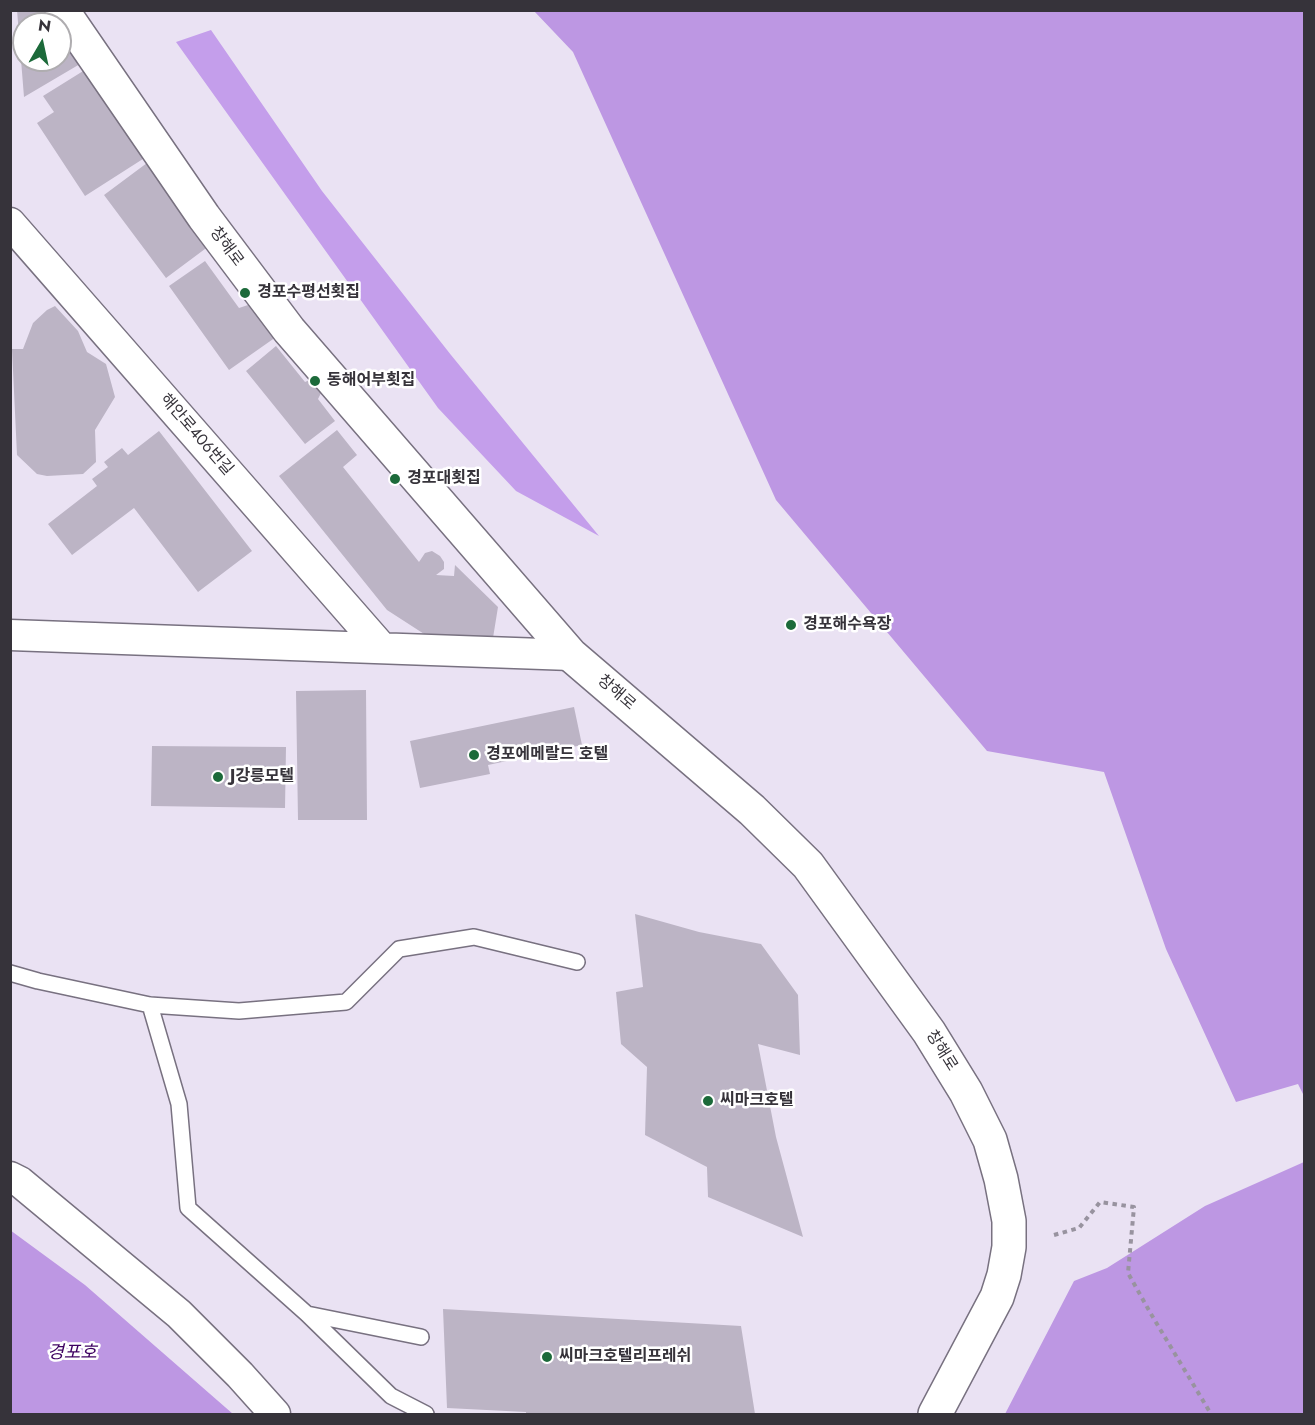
<!DOCTYPE html>
<html>
<head>
<meta charset="utf-8">
<style>
	body { margin:0 }
	#map { position:relative; width:1315px; height:1425px; overflow:hidden; background:#eae2f3; font-family:Jost,sans-serif }
	canvas { display:block }
	.frame { position:absolute; inset:0; border:12px solid #36333a; pointer-events:none }
	.north { position:absolute; left:12px; top:12px; width:60px; height:60px; box-sizing:border-box; background:#fff; border:2px solid #afadb0; border-radius:50%; rotate:9deg; font-size:16px; font-weight:700; line-height:24px; text-align:center; color:#36333a }
	.north::after { content:''; display:block; margin:auto; width:21px; height:27px; background:#1c6a3a; clip-path:polygon(50% 0,100% 100%,50% 72%,0 100%) }
</style>
</head>
<body>
<div id="map">
<canvas width="1315" height="1425"></canvas>
<div class="frame"></div>
<div class="north">N</div>
</div>
<script>
const context = document.querySelector('canvas').getContext('2d');
context.lineJoin = 'round';
function fill(path, color) {
  context.fillStyle = color;
  context.fill(path, 'evenodd');
}
function poly(rows) {
  const path = new Path2D();
  for (const r of rows) {
    path.moveTo(r[0], r[1]);
    for (let i = 2; i < r.length; i += 2) path.lineTo(r[i], r[i + 1]);
  }
  return path;
}
function trace(path, color, width, dash) {
  context.strokeStyle = color;
  context.lineWidth = width;
  context.lineCap = dash ? 'butt' : 'round';
  context.setLineDash(dash || []);
  context.stroke(path);
}
function drawText(font, color, halo, rows, align = 'center') {
  context.font = font + ' Jost,"Noto Sans KR",sans-serif';
  context.lineWidth = 5;
  context.setLineDash([]);
  context.textBaseline = 'middle';
  context.strokeStyle = halo;
  context.fillStyle = color;
  for (const [text, x, y, turn = 0] of rows) {
    context.save();
    context.translate(x, y);
    context.rotate((+turn || 0) * Math.PI / 180);
    context.textAlign = isNaN(turn) ? turn : align;
    if (halo) context.strokeText(text, 0, 0);
    context.fillText(text, 0, 0);
    context.restore();
  }
}
const forest = poly([
	[211,30,322,191,451,355,599,536,516,491,438,408,176,42]
]);
const water = poly([
	[534,11,1304,11,1304,1096,1298,1084,1236,1102,1166,949,1104,772,987,751,776,500,573,52],
	[1304,1162,1304,1414,1005,1414,1074,1281,1107,1268,1205,1206],
	[10,1230,85,1285,233,1414,11,1414]
]);
const building = poly([
	[17,10,54,10,59,24,24,24,24,60,60,60,60,37,80,64,24,97],
	[88,68,146,157,85,196,37,123,54,112,43,96],
	[151,160,213,243,166,278,104,195],
	[205,261,239,308,251,304,276,337,229,370,169,286],
	[55,306,78,331,87,352,106,364,115,397,95,430,96,462,83,474,47,476,37,474,17,455,12,349,23,349,33,323,47,310],
	[276,346,305,382,312,379,320,388,321,393,318,399,335,421,305,444,246,371],
	[337,430,357,455,343,467,419,562,425,553,432,551,440,556,444,562,444,569,436,575,454,576,455,565,498,607,492,644,435,641,387,610,279,476],
	[159,431,252,551,198,592,134,508,72,555,48,524,97,486,92,479,108,467,104,462,122,448,128,455],
	[366,690,367,820,298,820,296,691],
	[574,707,582,745,488,765,490,774,420,788,410,741],
	[152,746,286,747,285,808,151,806],
	[635,914,699,932,761,944,798,995,800,1055,758,1044,776,1137,803,1237,708,1197,707,1167,645,1135,647,1067,621,1044,616,992,643,987],
	[443,1309,741,1326,755,1414,526,1414,526,1412,447,1408]
]);
const path = poly([
	[1054,1235,1079,1228,1100,1202,1134,1207,1128,1273,1151,1314,1211,1414]
]);
const service = poly([
	[10,973,38,981,150,1005,239,1011,346,1002,399,949,474,937,577,962],
	[150,1005,179,1104,188,1208,307,1314,391,1396,426,1414],
	[307,1314,421,1337]
]);
const minor = poly([
	[10,223,381,647],
	[10,635,571,655],
	[10,1177,20,1182,179,1314,240,1375,275,1414]
]);
const tertiary = poly([
	[62,10,204,217,289,330,571,655,752,810,808,865,929,1032,966,1092,990,1140,1001,1179,1009,1221,1009,1247,1004,1275,997,1297,935,1414]
]);
const markers = [
	[245,293,6,"#1c6a3a"],
	[315,381,6,"#1c6a3a"],
	[395,479,6,"#1c6a3a"],
	[791,625,6,"#1c6a3a"],
	[474,755,6,"#1c6a3a"],
	[218,777,6,"#1c6a3a"],
	[708,1101,6,"#1c6a3a"],
	[547,1357,6,"#1c6a3a"]
];
const streetNames = [
	["창해로",226,247,53],
	["해안로406번길",196,435,49],
	["창해로",616,693,41],
	["창해로",941,1051,58]
];
const poiNames = [
	["경포수평선횟집",257,293],
	["동해어부횟집",327,381],
	["경포대횟집",407,479],
	["경포해수욕장",803,625],
	["경포에메랄드 호텔",486,755],
	["J강릉모텔",230,777],
	["씨마크호텔",720,1101],
	["씨마크호텔리프레쉬",559,1357]
];
const waterNames = [
	["경포호",72,1354]
];
fill(forest, '#c49eeb');
fill(water, '#bd97e3');
fill(building, '#bcb4c5');
trace(service, '#787180', 18);
trace(minor, '#787180', 33);
trace(tertiary, '#787180', 36);
trace(path, '#98939f', 4, [4.5, 4.5]);
trace(service, '#fff', 15);
trace(minor, '#fff', 30);
trace(tertiary, '#fff', 33);
for (const [x, y, r, color] of markers) {
  const dot = new Path2D();
  dot.arc(x, y, r, 0, 2 * Math.PI);
  context.fillStyle = color;
  context.fill(dot);
  trace(dot, '#fff', 2);
}
drawText('16px', '#36333a', '#fff', streetNames);
drawText('bold 16px', '#36333a', '#fff', poiNames, 'left');
drawText('italic 18px', '#3d0160', '#fff', waterNames);
</script>
</body>
</html>
